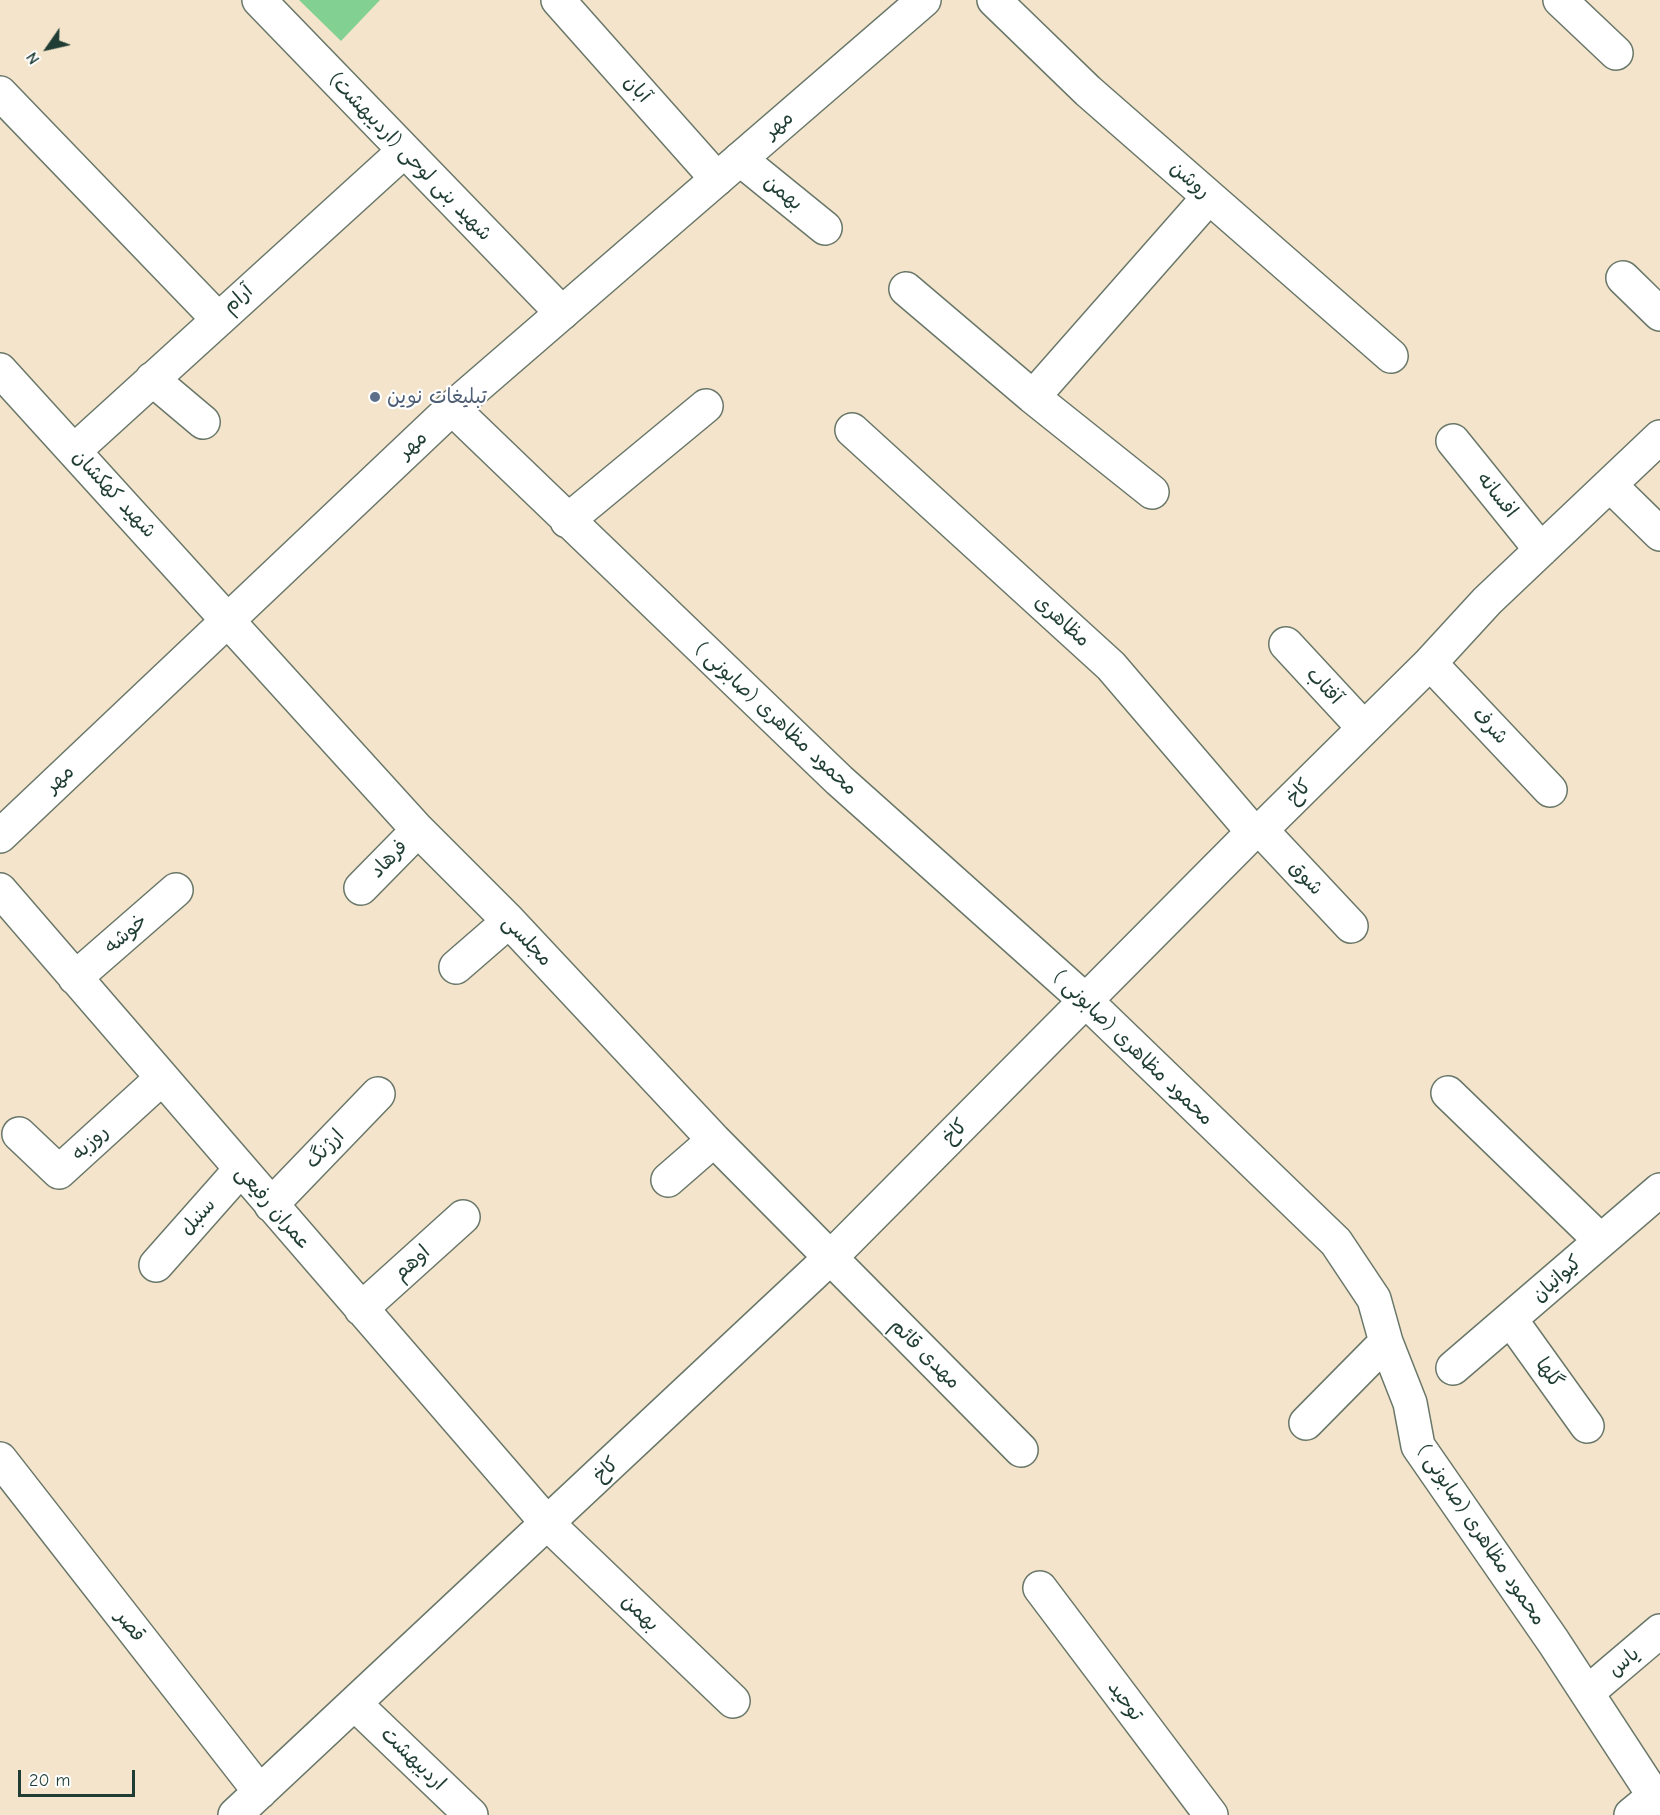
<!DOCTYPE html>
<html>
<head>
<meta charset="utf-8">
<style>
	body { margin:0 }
	#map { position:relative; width:1660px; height:1815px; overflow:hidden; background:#f3e4cb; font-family:"Comic Neue",sans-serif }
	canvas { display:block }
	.north { position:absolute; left:18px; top:18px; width:60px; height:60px; -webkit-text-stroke:4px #fff; paint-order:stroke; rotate:236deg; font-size:16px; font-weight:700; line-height:24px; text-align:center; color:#1f3d34 }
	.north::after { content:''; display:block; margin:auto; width:21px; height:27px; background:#1f3d34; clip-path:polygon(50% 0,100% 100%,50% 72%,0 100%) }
	.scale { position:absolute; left:18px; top:1770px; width:117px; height:27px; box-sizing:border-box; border:3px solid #1f3d34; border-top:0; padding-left:8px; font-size:18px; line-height:21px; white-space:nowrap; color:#1f3d34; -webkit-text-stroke:4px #fff; paint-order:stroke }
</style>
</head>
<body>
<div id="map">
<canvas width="1660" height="1815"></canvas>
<div class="north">N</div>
<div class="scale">20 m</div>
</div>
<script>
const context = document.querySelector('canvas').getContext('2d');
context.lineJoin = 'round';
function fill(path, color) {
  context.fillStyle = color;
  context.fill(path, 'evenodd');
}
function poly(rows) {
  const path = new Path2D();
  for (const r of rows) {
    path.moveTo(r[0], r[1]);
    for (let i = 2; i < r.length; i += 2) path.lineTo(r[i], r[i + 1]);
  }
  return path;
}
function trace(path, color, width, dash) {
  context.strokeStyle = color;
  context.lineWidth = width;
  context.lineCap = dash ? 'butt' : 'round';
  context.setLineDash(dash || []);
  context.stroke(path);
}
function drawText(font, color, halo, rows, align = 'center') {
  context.font = font + ' "Comic Neue","Playpen Sans Arabic",sans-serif';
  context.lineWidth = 4.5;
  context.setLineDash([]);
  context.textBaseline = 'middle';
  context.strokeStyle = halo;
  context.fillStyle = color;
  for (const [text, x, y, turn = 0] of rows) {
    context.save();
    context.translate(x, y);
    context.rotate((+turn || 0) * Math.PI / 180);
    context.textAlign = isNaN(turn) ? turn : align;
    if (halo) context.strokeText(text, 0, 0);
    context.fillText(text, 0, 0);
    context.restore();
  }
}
const green = poly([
	[299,0,380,0,341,41]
]);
const street = poly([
	[259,0,562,313],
	[558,0,717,179],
	[994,0,1088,91,1391,356],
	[1560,0,1616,53],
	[0,93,217,318],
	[740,159,825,228],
	[1623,278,1660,314],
	[906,289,1033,397,1152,492],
	[0,370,418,830,509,921,714,1140,1021,1450],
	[152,379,203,422],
	[1033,397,1209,197],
	[452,408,839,780,1085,1000,1336,1242,1374,1299,1386,1342,1410,1403,1418,1446,1553,1641,1660,1805],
	[852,430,1111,666,1253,832],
	[1453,441,1541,550],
	[74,451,404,151],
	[1610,485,1660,534],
	[567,521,706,406],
	[1286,644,1363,727],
	[1430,663,1550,790],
	[1261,830,1351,926],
	[361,888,418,830],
	[0,890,548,1524,733,1701],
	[456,967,509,921],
	[75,978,176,890],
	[1448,1093,1600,1240],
	[19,1134,59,1172,161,1079],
	[668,1180,714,1140],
	[271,1205,378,1094],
	[156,1265,240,1170],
	[361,1309,463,1217],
	[1511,1320,1587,1426],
	[1453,1368,1660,1190],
	[1306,1423,1386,1342],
	[0,1459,260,1792],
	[1040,1588,1211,1815],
	[1587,1693,1660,1631],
	[355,1704,471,1815],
	[235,1815,830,1258,1253,832,1261,830,1430,663,1487,601,1660,437],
	[1631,1815,1654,1796]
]);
const secondary = poly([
	[0,836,452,408,924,0]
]);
const markers = [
	[375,397,6,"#5c6f8a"]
];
const streetNames = [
	["آبان",637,89,48],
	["مهر",779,125,-41],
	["شهید بنی لوحی (اردیبهشت)",410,157,46],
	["روشن",1190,180,41],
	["بهمن",783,193,39],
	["آرام",238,299,-42],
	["مهر",413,445,-43],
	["شهید کهکشان",114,494,47],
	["افسانه",1497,495,51],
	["مظاهری",1062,621,42],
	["آفتاب",1324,686,47],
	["محمود مظاهری (صابونی )",776,719,43],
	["شرف",1490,726,47],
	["مهر",60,779,-43],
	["کاخ",1299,792,-46],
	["فرهاد",389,859,-46],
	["شوق",1306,878,47],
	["خوشه",126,934,-41],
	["مجلسی",527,941,46],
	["محمود مظاهری (صابونی )",1133,1048,44],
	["کاخ",955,1132,-45],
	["روزبه",90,1143,-42],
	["ارژنگ",325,1149,-46],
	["عمران رفیعی",273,1208,49],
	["سنبل",198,1217,-48],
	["اوهم",412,1263,-42],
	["کیوانیان",1557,1279,-42],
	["مهدی قائم",925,1354,45],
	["گلها",1549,1373,55],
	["کاخ",606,1470,-43],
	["محمود مظاهری (صابونی )",1481,1535,56],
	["بهمن",640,1613,44],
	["قصر",130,1626,52],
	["یاس",1624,1662,-40],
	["توحید",1125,1701,53],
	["اردیبهشت",413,1759,44]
];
const serviceNames = [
	["تبلیغات نوین",387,397]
];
fill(green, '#82d192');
trace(street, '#697769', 36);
trace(secondary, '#697769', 36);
trace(street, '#fff', 33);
trace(secondary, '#fff', 33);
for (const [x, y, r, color] of markers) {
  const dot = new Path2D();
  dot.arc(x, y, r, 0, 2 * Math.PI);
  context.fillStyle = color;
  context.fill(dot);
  trace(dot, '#fff', 2);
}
drawText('20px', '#1f3d34', '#fff', streetNames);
drawText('20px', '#4e5e75', '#fff', serviceNames, 'left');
</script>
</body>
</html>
